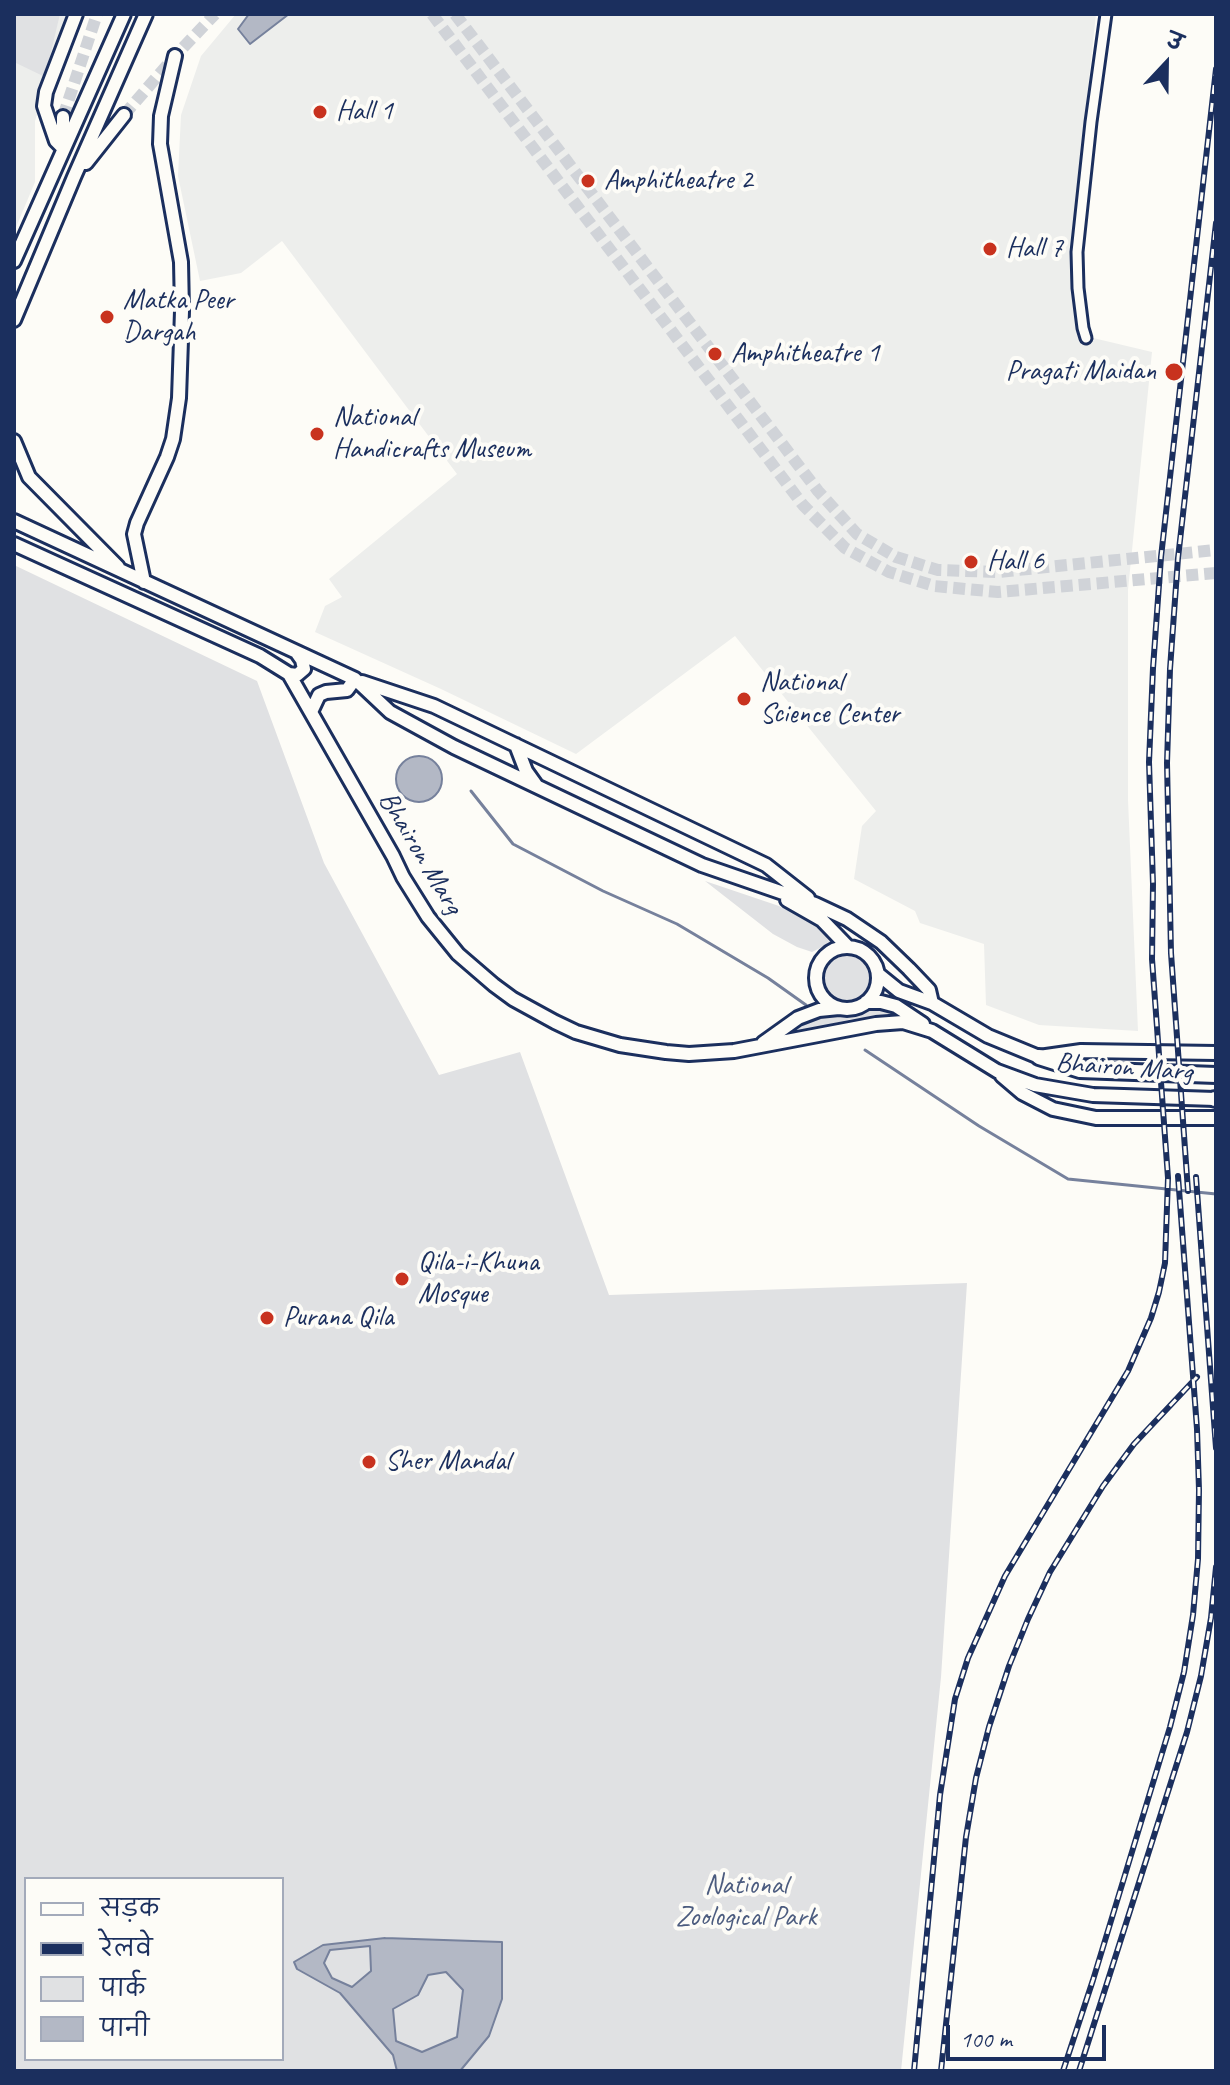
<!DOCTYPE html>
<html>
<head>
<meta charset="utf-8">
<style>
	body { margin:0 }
	#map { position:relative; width:1230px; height:2085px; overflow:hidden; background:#fdfcf7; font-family:Caveat,"Playpen Sans Deva",sans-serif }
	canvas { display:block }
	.frame { position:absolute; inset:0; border:16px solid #1b2f5e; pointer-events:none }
	.legend { position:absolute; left:24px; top:1877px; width:260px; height:184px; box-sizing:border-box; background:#fdfcf7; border:2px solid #a3aaba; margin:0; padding:10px 14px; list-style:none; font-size:24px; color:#1b2f5e }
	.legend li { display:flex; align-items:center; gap:16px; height:40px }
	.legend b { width:40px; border:2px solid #a3aaba }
	.north { position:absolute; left:1126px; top:24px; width:80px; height:80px; -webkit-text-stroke:6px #fdfcf7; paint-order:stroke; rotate:22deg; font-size:22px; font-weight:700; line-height:32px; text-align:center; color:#1b2f5e }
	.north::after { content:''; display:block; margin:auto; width:28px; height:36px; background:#1b2f5e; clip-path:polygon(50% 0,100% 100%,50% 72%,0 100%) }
	.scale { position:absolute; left:946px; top:2025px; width:160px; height:36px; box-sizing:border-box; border:4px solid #1b2f5e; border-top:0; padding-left:10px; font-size:24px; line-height:28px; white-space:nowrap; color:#1b2f5e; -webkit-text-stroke:6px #fdfcf7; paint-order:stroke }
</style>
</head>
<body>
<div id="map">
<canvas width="1230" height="2085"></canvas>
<div class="frame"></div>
<ul class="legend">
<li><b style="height:10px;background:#fdfcf7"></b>सड़क</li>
<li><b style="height:10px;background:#1b2f5e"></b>रेलवे</li>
<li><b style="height:22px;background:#e0e1e3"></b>पार्क</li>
<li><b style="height:22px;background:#b3b8c5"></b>पानी</li>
</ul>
<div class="north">उ</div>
<div class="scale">100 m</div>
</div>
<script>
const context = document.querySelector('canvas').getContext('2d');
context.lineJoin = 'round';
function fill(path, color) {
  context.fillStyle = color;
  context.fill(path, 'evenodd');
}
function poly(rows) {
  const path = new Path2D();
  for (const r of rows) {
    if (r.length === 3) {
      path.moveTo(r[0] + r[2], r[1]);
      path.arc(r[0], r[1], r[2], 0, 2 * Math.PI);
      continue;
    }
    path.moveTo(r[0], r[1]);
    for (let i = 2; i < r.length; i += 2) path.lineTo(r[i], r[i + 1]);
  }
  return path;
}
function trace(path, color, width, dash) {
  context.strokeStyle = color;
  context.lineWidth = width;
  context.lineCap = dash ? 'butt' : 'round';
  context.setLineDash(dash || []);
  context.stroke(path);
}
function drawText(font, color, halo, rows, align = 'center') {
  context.font = font + ' Caveat,sans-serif';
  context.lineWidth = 8;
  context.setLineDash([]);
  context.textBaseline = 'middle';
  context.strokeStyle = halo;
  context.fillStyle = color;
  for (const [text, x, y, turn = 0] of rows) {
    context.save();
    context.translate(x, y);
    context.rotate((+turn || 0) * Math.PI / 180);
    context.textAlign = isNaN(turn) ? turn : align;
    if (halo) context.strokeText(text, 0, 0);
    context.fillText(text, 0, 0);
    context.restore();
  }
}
const built = poly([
	[14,14,67,14,35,121,35,182,14,232],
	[236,14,1096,14,1071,246,1078,337,1089,337,1152,352,1128,590,1128,800,1138,1031,1039,1025,986,1005,984,944,920,923,915,911,854,879,862,826,876,811,735,636,576,754,441,689,315,632,325,606,342,597,329,579,457,474,282,241,241,273,200,281,178,176,181,115,201,56]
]);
const green = poly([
	[14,14,60,14,45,77,14,62],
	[14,565,257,681,324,863,439,1075,520,1052,609,1295,967,1283,941,1677,901,2071,14,2071],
	[26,1879,282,1879,282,2059,26,2059],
	[705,881,779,906,819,925,834,941,812,952,797,947,773,934],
	[847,978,23],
	[874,1008,890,1010,904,1017,851,1019,789,1035,802,1024,817,1017,834,1014,852,1016]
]);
const water = poly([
	[249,14,289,14,250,44,238,29,249,14],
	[419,779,23],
	[385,1938,502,1942,502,1999,489,2036,460,2071,397,2071,393,2055,340,1993,297,1969,294,1962,323,1945,385,1938],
	[370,1946,371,1971,352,1987,332,1978,324,1963,330,1950,370,1946],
	[446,1972,463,1990,457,2037,422,2052,396,2041,393,2009,418,1995,428,1975,446,1972]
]);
const stream = poly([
	[471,791,513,844,603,891,677,924,768,978,806,1005],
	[865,1050,979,1126,1068,1179,1216,1194]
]);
const secondaryTunnel = poly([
	[432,14,803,505,845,548,889,572,934,586,998,592,1216,573],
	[455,14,818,491,857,534,896,557,938,570,998,572,1216,550],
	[124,115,175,56,215,14],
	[63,117,97,14]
]);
const street = poly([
	[1086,338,1083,328,1078,288,1077,252,1091,122,1106,14]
]);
const secondary = poly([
	[63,117,63,145],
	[63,148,56,141,44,106,46,92,76,14],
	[86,163,124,115],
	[14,261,124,14],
	[14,320,74,177,146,14],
	[14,441,29,477,118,567],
	[14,521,355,679,390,712,454,747,702,865,815,904,847,919,881,942,909,969,929,990,932,1003],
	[14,544,260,656,289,674,393,856,403,877,428,917,458,954,494,985,513,999,555,1022,576,1032,620,1045,666,1052,689,1054,734,1051,876,1024,903,1022,932,1031,997,1071,1035,1085,1093,1095,1215,1099],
	[144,582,134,534,137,523,167,457,173,439,179,398,182,311,181,262,160,144,161,116,175,56],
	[289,674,297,675,304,669,302,660,297,653],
	[362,682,434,706,766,865,808,898],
	[311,712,319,695,326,692,347,690,355,679],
	[516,745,526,771,536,785],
	[787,900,822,920,848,947],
	[847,978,31],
	[878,974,899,991,932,1003,988,1036,1039,1057,1081,1051,1216,1053],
	[866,1002,881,1002,896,1006,923,1024],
	[763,1043,798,1018,819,1010,839,1008],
	[1002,1076,1022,1093,1053,1109,1096,1118,1216,1118]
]);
const primary = poly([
	[1039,1057,1080,1070,1216,1075],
	[1215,1099,1216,1099]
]);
const rail = poly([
	[1196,1177,1216,1448],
	[1188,1191,1171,953,1167,763,1170,669,1178,558,1216,223],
	[914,2071,940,1795,955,1699,968,1658,1005,1576,1128,1371,1151,1318,1159,1292,1165,1263,1168,1178,1152,959,1153,884,1149,762,1153,668,1161,557,1216,69],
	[941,2071,966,1837,976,1778,989,1727,1009,1666,1028,1619,1050,1572,1103,1486,1134,1444,1197,1377],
	[1063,2071,1093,1980,1170,1727,1184,1672,1193,1615,1198,1559,1199,1490,1197,1429,1178,1176],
	[1079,2071,1187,1732,1201,1676,1211,1618,1216,1567]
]);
const markers = [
	[320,112,8,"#c8321e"],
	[588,181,8,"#c8321e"],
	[990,249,8,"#c8321e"],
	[107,317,8,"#c8321e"],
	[715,354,8,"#c8321e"],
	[1174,372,10,"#c8321e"],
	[317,434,8,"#c8321e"],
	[971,562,8,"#c8321e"],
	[744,699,8,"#c8321e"],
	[402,1279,8,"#c8321e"],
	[267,1318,8,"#c8321e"],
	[369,1462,8,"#c8321e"]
];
const poiNames = [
	["Hall 1",336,112],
	["Amphitheatre 2",604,181],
	["Hall 7",1006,249],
	["Matka Peer",123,301],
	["Dargah",123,333],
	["Amphitheatre 1",731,354],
	["Pragati Maidan",1156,372,"right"],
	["National",333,418],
	["Handicrafts Museum",333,450],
	["Hall 6",987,562],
	["National",760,683],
	["Science Center",760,715],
	["Qila-i-Khuna",418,1263],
	["Mosque",418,1295],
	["Purana Qila",283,1318],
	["Sher Mandal",385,1462]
];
const streetNames = [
	["Bhairon Marg",420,853,59],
	["Bhairon Marg",1124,1068,4]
];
const parkNames = [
	["National",746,1886],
	["Zoological Park",746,1918]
];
fill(built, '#edeeec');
fill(green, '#e0e1e3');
fill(water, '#b3b8c5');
trace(water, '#76819c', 2);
trace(stream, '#76819c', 3);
trace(secondaryTunnel, '#d0d3d8', 12, [12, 6]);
trace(street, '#1b2f5e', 15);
trace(secondary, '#1b2f5e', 18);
trace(primary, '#1b2f5e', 20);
trace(street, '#fdfcf7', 9);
trace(secondary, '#fdfcf7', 12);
trace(primary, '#fdfcf7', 14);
trace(rail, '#1b2f5e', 6);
trace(rail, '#fdfcf7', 3, [9]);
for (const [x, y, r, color] of markers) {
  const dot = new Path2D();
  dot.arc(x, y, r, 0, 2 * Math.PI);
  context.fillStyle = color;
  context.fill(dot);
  trace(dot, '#fdfcf7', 3);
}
drawText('28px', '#1b2f5e', '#fdfcf7', poiNames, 'left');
drawText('28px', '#1b2f5e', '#fdfcf7', streetNames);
drawText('28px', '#4c5c7f', '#fdfcf7', parkNames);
</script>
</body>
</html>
